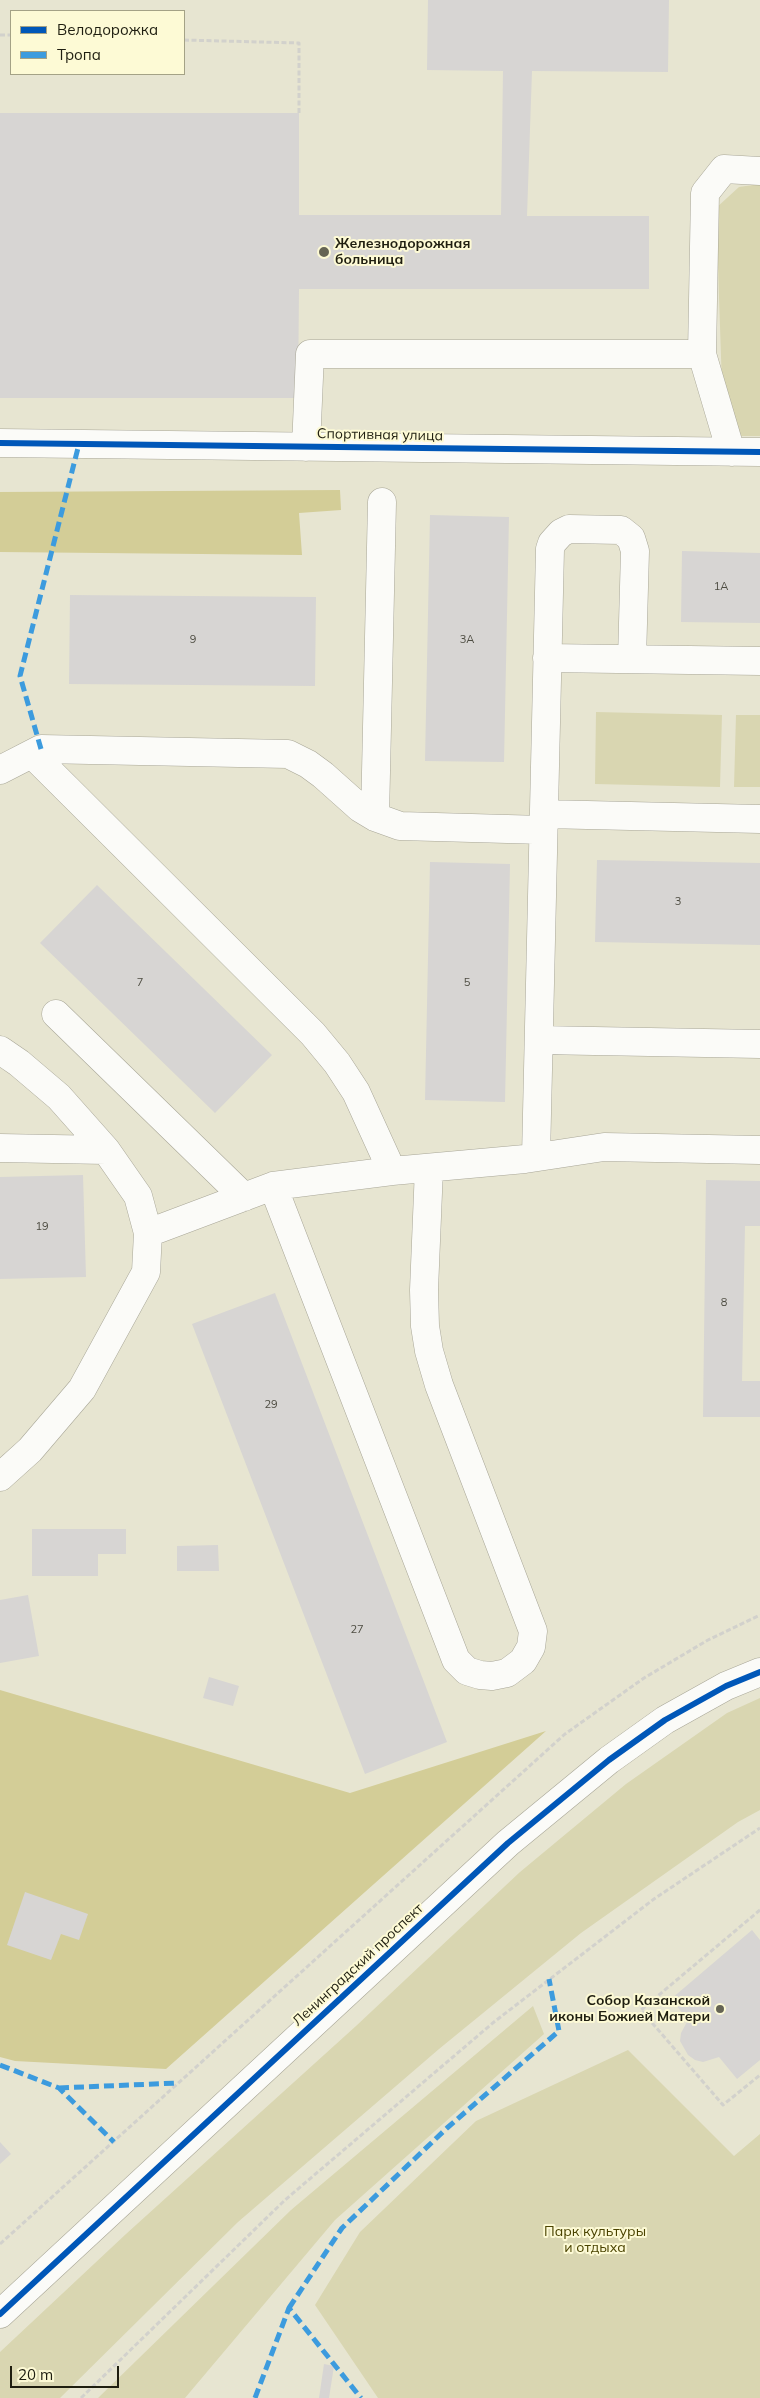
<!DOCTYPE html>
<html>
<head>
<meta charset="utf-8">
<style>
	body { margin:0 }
	#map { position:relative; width:760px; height:2398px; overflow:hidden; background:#e7e5d1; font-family:Mulish,sans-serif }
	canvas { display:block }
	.legend { position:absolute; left:10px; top:10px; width:175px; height:65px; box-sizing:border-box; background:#fdfad5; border:1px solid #a4a286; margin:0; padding:6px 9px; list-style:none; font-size:15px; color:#1f1e10 }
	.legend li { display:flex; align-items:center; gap:10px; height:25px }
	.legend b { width:25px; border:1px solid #a4a286 }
	.scale { position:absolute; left:10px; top:2366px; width:109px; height:22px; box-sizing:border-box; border:2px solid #1f1e10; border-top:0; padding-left:6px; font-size:15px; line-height:18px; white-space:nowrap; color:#1f1e10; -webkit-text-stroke:4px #fdfad5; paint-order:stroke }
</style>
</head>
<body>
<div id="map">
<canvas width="760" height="2398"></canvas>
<ul class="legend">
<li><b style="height:6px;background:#0057b8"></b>Велодорожка</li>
<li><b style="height:6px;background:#3c9bde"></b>Тропа</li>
</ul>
<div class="scale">20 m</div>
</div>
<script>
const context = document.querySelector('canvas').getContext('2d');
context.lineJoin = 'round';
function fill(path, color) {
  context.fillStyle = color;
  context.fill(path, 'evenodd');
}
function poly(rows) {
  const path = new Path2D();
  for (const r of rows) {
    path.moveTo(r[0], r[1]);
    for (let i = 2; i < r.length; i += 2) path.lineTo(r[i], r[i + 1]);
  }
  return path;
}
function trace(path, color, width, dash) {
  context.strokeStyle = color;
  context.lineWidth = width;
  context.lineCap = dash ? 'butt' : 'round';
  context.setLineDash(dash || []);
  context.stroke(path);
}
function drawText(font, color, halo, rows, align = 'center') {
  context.font = font + ' Mulish,sans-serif';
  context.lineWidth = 4;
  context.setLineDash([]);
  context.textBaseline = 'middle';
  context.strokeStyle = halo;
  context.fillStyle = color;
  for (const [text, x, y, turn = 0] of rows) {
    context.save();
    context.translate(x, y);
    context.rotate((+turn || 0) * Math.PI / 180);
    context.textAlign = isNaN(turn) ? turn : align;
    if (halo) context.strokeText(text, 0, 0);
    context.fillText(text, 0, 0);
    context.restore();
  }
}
const green = poly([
	[760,184,760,436,741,436,722,386,716,208,739,187],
	[596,712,722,715,720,787,595,784],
	[736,715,760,715,760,787,734,787],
	[760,1698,760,1810,738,1822,581,1933,439,2049,238,2222,60,2398,0,2398,0,2352,126,2234,356,2026,520,1872,626,1784,727,1713],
	[533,2006,544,2034,335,2220,185,2398,98,2398,291,2210],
	[628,2050,734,2156,760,2134,760,2398,378,2398,315,2305,360,2232,476,2121]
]);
const forest = poly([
	[340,490,341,510,299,513,302,555,0,552,0,492],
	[0,1690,350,1793,546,1731,166,2069,15,2061,0,2057]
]);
const building = poly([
	[428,0,669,0,668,72,532,71,527,216,649,216,649,289,299,289,298,398,0,398,0,113,299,113,299,215,501,215,503,71,427,70],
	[430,515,509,517,504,762,425,761],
	[682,551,760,553,760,623,681,622],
	[70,595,316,597,315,686,69,684],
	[597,860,760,863,760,945,595,942],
	[430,862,510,864,505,1102,425,1100],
	[97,885,272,1055,215,1113,40,943],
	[83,1175,86,1277,0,1279,0,1177],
	[706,1180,760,1181,760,1226,745,1226,742,1381,760,1381,760,1417,703,1417],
	[275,1293,447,1742,365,1774,192,1324],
	[32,1529,126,1529,126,1554,98,1554,98,1576,32,1576],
	[218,1545,219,1571,177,1571,177,1546],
	[28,1595,39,1656,0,1663,0,1600],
	[209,1677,239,1686,233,1706,203,1698],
	[25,1892,88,1914,79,1940,61,1934,51,1960,7,1945],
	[752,1930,760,1940,760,2060,737,2079,719,2057,703,2062,695,2060,688,2055,680,2041,681,2033,688,2020,671,1999],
	[0,2142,11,2154,0,2164],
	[324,2364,334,2366,329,2398,319,2398]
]);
const path = poly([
	[0,35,11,35],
	[184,40,299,43,299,113],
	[760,1910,641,2010,723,2105,760,2075],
	[0,2244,565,1734,644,1678,708,1640,760,1615],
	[81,2398,285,2200,494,2022,654,1899,760,1828]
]);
const minor = poly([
	[0,443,760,452],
	[306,447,310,354,702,354],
	[731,452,702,354,705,193,724,169,760,171],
	[547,658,760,661],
	[32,754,313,1034,337,1063,356,1092,392,1171],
	[0,770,41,749,288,754,308,764,323,775,360,808,375,817,400,826,543,830],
	[544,814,760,819],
	[375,817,382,502],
	[56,1014,244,1197],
	[539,1040,760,1044],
	[0,1050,19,1063,59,1097,106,1150],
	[0,1148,106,1150,138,1196,148,1233,146,1272,82,1389,30,1450,0,1477],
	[536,1157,550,549,552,543,561,533,569,529,621,530,631,538,635,551,632,659],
	[273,1186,456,1660,467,1671,480,1675,492,1676,507,1673,523,1661,531,1647,533,1631,439,1385,429,1351,425,1326,424,1290,429,1168],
	[148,1233,273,1186,392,1171,525,1159,604,1147,760,1150],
	[0,2314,508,1843,609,1760,665,1720,726,1686,760,1672]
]);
const quiet = poly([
	[41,749,20,676,79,444],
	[0,2065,59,2088,114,2142],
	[59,2088,178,2083],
	[289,2308,342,2228,447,2128,559,2031,549,1979],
	[255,2398,289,2308,361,2398]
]);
const cycleway = poly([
	[0,443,760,452],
	[0,2314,508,1843,609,1760,665,1720,726,1686,760,1672]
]);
const markers = [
	[324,252,6,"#656454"],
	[720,2009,5,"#656454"]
];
const numberNames = [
	["1А",721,587],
	["9",193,640],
	["3А",467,640],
	["3",678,902],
	["7",140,983],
	["5",467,983],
	["19",42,1227],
	["8",724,1303],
	["29",271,1405],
	["27",357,1630]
];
const poiNames = [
	["Железнодорожная",335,244],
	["больница",335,260],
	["Собор Казанской",710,2001,"right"],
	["иконы Божией Матери",710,2017,"right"]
];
const streetNames = [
	["Спортивная улица",380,435,1],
	["Ленинградский проспект",358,1965,-43]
];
const parkNames = [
	["Парк культуры",595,2232],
	["и отдыха",595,2248]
];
fill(green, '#d9d6b1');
fill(forest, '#d3cd97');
fill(building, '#d7d5d3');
trace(minor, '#a8a697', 29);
trace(path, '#d2d1cc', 3, [5, 2.5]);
trace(minor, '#fbfbf8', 28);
trace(quiet, '#3c9bde', 5, [10, 5]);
trace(cycleway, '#0057b8', 6);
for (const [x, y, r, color] of markers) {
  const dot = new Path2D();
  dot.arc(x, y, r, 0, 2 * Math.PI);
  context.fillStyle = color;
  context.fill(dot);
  trace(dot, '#fdfad5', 2);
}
drawText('11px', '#4d4c41', null, numberNames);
drawText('bold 14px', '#1f1e10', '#fdfad5', poiNames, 'left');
drawText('14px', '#1f1e10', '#fdfad5', streetNames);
drawText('14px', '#4a4300', '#fdfad5', parkNames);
</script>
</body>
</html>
